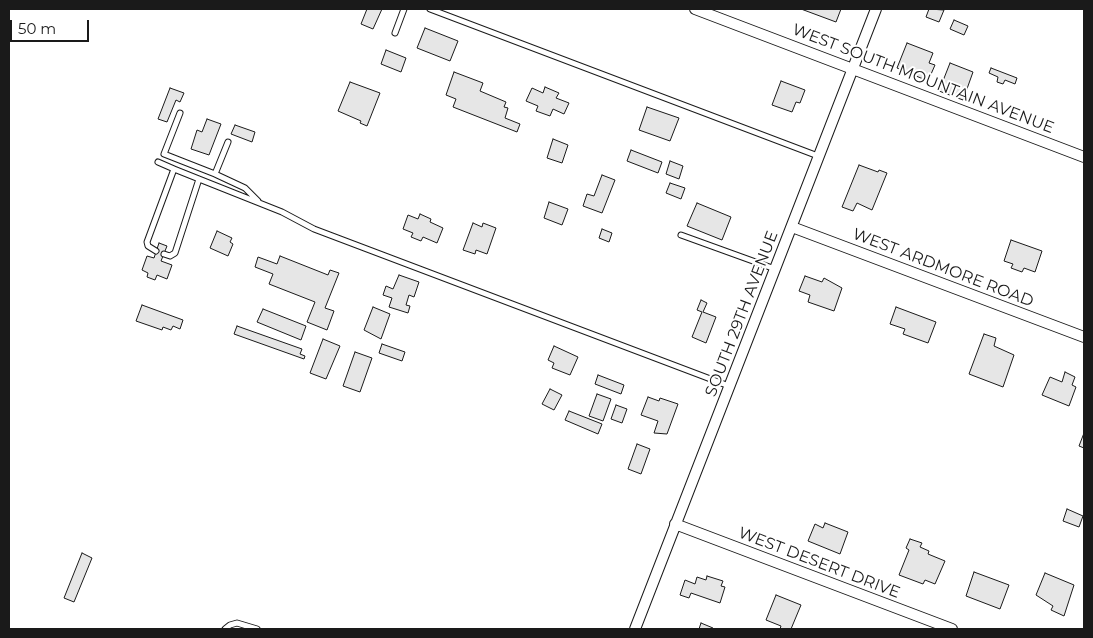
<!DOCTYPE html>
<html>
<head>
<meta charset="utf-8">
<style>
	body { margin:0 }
	#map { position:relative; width:1093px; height:638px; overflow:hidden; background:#fff; font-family:Montserrat,sans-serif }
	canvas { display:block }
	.frame { position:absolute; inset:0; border:10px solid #1a1a1a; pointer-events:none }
	.scale { position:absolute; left:10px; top:20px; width:79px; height:22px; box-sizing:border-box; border:2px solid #1a1a1a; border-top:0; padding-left:6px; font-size:15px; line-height:18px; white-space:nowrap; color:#1a1a1a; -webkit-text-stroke:4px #fff; paint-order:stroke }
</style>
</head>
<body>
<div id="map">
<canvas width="1093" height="638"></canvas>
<div class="frame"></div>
<div class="scale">50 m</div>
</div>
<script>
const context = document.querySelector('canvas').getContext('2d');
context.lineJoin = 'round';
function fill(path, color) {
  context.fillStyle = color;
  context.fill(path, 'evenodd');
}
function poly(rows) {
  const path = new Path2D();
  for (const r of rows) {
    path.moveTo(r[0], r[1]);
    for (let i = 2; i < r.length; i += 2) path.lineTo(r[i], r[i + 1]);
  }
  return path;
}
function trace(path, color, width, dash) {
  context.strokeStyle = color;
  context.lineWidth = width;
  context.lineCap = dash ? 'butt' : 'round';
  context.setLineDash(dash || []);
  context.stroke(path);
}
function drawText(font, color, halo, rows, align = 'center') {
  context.font = font + ' Montserrat,sans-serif';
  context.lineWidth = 4;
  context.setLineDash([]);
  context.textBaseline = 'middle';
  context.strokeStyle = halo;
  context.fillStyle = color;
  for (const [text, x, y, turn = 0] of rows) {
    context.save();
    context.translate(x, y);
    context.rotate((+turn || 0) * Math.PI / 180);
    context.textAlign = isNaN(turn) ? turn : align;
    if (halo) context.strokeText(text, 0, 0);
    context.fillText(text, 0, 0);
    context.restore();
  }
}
const building = poly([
	[367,9,382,9,373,29,361,24,367,9],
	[801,9,841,9,836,22,801,9],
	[929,9,944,10,939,22,926,17,929,9],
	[954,20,968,26,964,35,950,29,954,20],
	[425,28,458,41,450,61,417,48,425,28],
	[907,43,933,53,929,63,935,65,928,81,897,68,907,43],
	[386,50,406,58,401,72,381,64,386,50],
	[950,63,973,72,963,100,939,91,950,63],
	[991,68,1017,78,1015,84,1005,80,1003,84,997,82,998,77,989,73,991,68],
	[454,72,483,83,480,91,506,102,504,107,508,108,505,118,520,124,517,132,453,107,456,99,446,95,454,72],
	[781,81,805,90,800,103,796,102,792,112,772,105,781,81],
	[350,82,380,93,367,126,360,123,361,121,338,111,350,82],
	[545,87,559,93,556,98,569,103,564,114,553,109,550,116,536,111,538,106,526,101,532,88,543,93,545,87],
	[170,88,184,93,180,102,176,100,167,122,158,119,170,88],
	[647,107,679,118,670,141,639,130,647,107],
	[207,119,221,124,209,155,191,149,197,130,202,132,207,119],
	[235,125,255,132,252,142,231,134,235,125],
	[553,139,568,145,562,163,547,158,553,139],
	[631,150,662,162,658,173,627,161,631,150],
	[670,161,683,166,679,179,666,174,670,161],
	[859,165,878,172,879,170,887,173,872,210,857,203,853,211,842,207,859,165],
	[602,175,615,180,602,213,583,206,587,194,594,196,602,175],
	[670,183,685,188,681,199,666,193,670,183],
	[549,202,568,209,562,225,544,218,549,202],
	[697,203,731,217,722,240,687,226,697,203],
	[420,214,431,219,430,222,443,228,437,243,423,237,421,241,411,237,413,233,403,229,408,215,418,219,420,214],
	[473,223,482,227,483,223,496,228,487,254,476,250,475,254,463,250,473,223],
	[602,229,612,233,609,242,599,238,602,229],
	[217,231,232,238,230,242,233,244,228,256,210,248,217,231],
	[1011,240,1042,251,1035,272,1024,268,1022,272,1011,268,1013,264,1004,261,1011,240],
	[159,243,167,246,161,261,172,265,167,279,157,275,155,280,147,277,148,273,142,270,147,256,154,258,159,243],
	[280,256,328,275,330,270,339,273,325,308,334,311,327,330,307,322,315,302,269,284,273,274,255,267,258,257,277,264,280,256],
	[399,275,419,282,414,297,409,295,406,305,410,306,408,313,389,307,392,298,383,295,386,286,393,289,399,275],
	[805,276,822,282,824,278,842,288,834,311,808,302,810,295,799,291,805,276],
	[701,300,707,303,703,312,716,317,706,343,692,337,702,312,697,310,701,300],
	[142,305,183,320,180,329,173,326,171,330,163,327,162,330,136,321,142,305],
	[373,307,390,314,381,339,364,330,373,307],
	[896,307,936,322,928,343,903,334,905,329,890,324,896,307],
	[263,309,306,326,301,340,257,322,263,309],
	[237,326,302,349,300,354,305,356,304,359,234,334,237,326],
	[984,334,996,338,994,346,1014,355,1003,387,969,374,984,334],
	[323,339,340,346,326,379,310,373,323,339],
	[382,344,405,352,402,361,379,353,382,344],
	[554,346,578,357,570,375,552,368,554,363,548,360,554,346],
	[355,352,372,358,360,392,343,386,355,352],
	[1065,372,1075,377,1072,385,1076,387,1069,406,1042,395,1050,377,1062,382,1065,372],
	[598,375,624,385,621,394,595,384,598,375],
	[550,389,562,395,554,410,542,404,550,389],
	[597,394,611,399,603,421,589,416,597,394],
	[648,397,659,401,660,398,678,404,667,434,654,433,658,421,641,415,648,397],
	[616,405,627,409,622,423,611,419,616,405],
	[569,411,602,424,598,434,565,420,569,411],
	[1084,433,1084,448,1079,446,1084,433],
	[637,444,650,449,641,474,628,469,637,444],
	[1067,509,1083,516,1079,527,1063,521,1067,509],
	[825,523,848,532,840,554,808,541,815,524,823,528,825,523],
	[910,539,922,543,920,547,929,551,928,554,945,561,935,584,925,580,923,584,899,575,909,550,906,548,910,539],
	[82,553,92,558,74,602,64,598,82,553],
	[974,572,1009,585,1000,609,966,596,974,572],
	[1045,573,1074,585,1064,616,1051,610,1053,606,1036,595,1045,573],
	[707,576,723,581,721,586,725,587,720,603,691,593,689,598,680,595,685,580,695,584,697,577,706,580,707,576],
	[776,595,801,605,791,629,780,629,781,626,766,620,776,595],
	[701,623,713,628,713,629,699,629,701,623]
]);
const service = poly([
	[430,9,818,156],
	[395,33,404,9],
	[180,113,164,154,215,174],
	[228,142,215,174,245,188,258,201],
	[174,169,199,179],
	[681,235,775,269],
	[156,251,148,246,147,242,174,169,158,162],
	[164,254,170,256,175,253,199,179,282,212,314,229,729,386],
	[225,629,230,625,237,623,257,629]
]);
const minor = poly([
	[695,9,1084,157],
	[792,227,1084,337],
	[675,524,952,629],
	[635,629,876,9]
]);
const streetNames = [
	["WEST SOUTH MOUNTAIN AVENUE",923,79,21],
	["WEST ARDMORE ROAD",943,268,21],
	["SOUTH 29TH AVENUE",742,314,-69],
	["WEST DESERT DRIVE",819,563,21]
];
fill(building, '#e6e6e6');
trace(building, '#1a1a1a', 1);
trace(service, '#1a1a1a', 7);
trace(minor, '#1a1a1a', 12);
trace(service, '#fff', 5);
trace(minor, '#fff', 10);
drawText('16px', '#1a1a1a', '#fff', streetNames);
</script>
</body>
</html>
